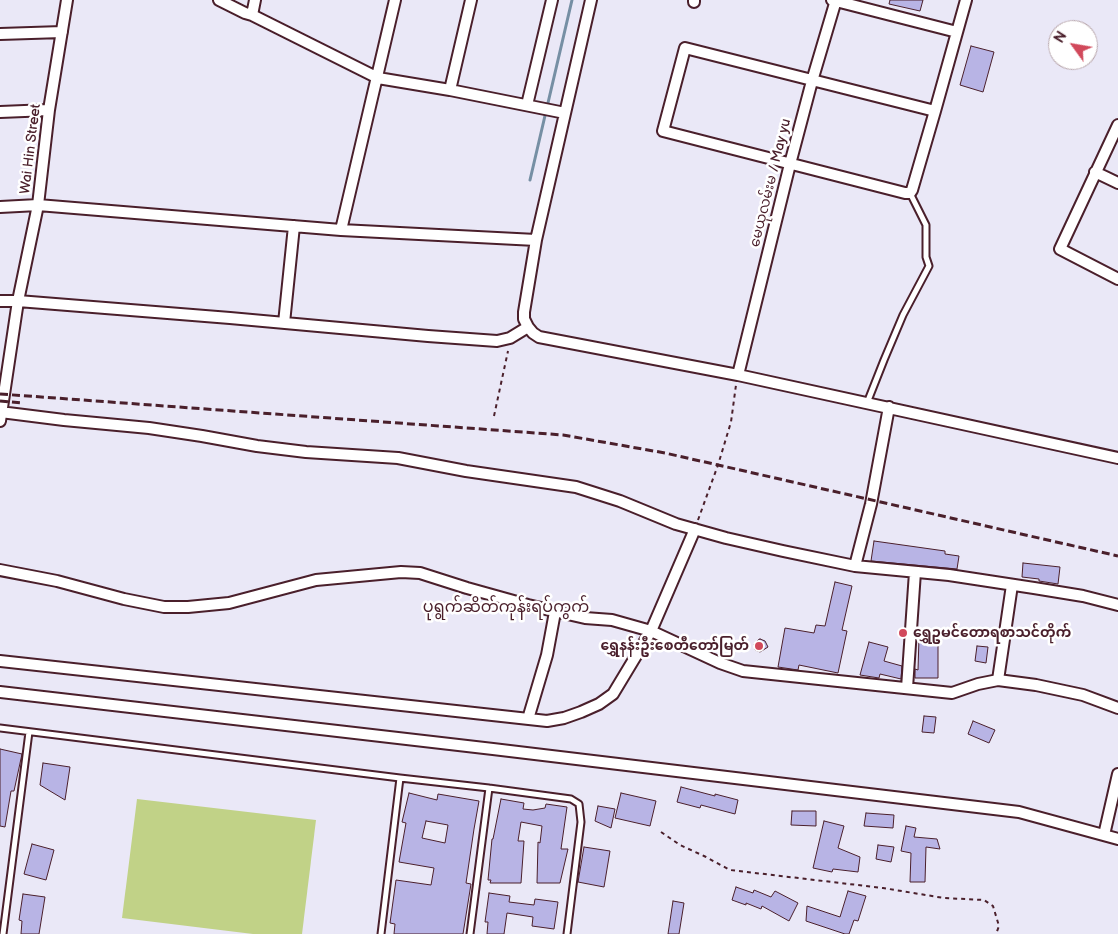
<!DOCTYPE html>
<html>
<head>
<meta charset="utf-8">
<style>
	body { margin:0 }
	#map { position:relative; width:1118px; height:934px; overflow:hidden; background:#eae8f7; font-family:"Balsamiq Sans",sans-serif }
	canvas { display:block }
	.north { position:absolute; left:1048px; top:20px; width:50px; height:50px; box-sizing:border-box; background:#fff; border:1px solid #b7a5aa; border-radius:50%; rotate:302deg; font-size:14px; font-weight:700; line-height:20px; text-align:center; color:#4a1f2b }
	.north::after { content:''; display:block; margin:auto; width:18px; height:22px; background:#d1495b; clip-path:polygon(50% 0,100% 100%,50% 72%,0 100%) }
</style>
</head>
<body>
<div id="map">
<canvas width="1118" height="934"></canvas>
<div class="north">N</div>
</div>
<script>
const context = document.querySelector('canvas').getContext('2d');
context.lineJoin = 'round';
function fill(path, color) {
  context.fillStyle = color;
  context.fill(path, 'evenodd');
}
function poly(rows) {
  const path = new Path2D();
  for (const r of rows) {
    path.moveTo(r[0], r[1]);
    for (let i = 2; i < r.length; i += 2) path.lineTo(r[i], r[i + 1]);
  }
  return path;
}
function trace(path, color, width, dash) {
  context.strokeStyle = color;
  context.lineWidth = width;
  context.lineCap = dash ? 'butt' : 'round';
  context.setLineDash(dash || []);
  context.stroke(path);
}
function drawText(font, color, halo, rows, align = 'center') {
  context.font = font + ' "Balsamiq Sans","Noto Sans Myanmar",sans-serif';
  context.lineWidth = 5;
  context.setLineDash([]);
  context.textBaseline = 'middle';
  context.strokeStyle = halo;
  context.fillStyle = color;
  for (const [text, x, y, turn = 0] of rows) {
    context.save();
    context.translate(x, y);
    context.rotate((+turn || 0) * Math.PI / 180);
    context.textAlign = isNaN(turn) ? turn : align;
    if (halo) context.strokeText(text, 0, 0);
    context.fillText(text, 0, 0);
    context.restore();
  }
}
const green = poly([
	[137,799,316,820,302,934,253,934,122,918]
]);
const stream = poly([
	[530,180,572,0]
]);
const building = poly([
	[890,0,923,0,920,11,889,4,890,0],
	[971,46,994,52,983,92,960,85,971,46],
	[874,541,945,551,945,554,959,556,957,569,871,561,874,541],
	[1023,563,1060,567,1058,584,1039,581,1039,579,1022,577,1023,563],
	[835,582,852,586,842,630,847,631,838,673,799,665,798,670,778,667,785,628,814,633,816,625,825,626,835,582],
	[919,638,938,638,938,678,915,678,915,669,918,670,919,638],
	[760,639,765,641,768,647,760,652,755,650,754,644,758,640,760,639],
	[869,642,888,647,884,661,902,666,901,679,880,674,879,678,860,675,869,642],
	[977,646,988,647,986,663,975,661,977,646],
	[924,716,936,717,934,733,922,732,924,716],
	[973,721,995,730,989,743,968,734,973,721],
	[0,749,22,754,14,791,11,791,5,827,0,826,0,749],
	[43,763,70,767,65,800,40,785,43,763],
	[681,787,715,796,715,794,738,800,735,814,701,805,700,808,677,802,681,787],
	[409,793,437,800,438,794,479,801,474,829,466,883,471,884,463,934,394,934,395,924,390,923,396,880,431,885,434,868,399,862,406,823,402,822,409,793],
	[426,821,448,825,445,843,422,838,426,821],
	[621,793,656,801,650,826,615,818,621,793],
	[501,799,524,803,523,809,533,810,545,808,546,804,567,807,561,849,568,849,560,883,537,883,538,842,540,843,542,826,521,822,518,841,524,841,521,883,490,883,491,880,488,880,492,839,493,839,501,799],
	[598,806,615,809,611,828,595,821,598,806],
	[792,811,816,811,816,826,791,825,792,811],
	[866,813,894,815,893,828,864,826,866,813],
	[824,821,844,826,838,848,860,857,858,872,833,869,832,872,813,868,824,821],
	[906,826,916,828,914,837,937,839,940,849,926,847,925,882,910,882,911,853,901,851,906,826],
	[32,844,54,850,46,880,24,874,32,844],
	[878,845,894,847,891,862,876,859,878,845],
	[584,847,610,851,604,887,578,882,584,847],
	[736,887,753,893,754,890,771,897,775,891,798,903,789,921,762,906,761,909,746,903,746,905,732,900,736,887],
	[848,891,866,896,858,921,854,920,849,934,845,934,806,921,807,906,840,917,848,891],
	[489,893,510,896,509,902,534,905,535,899,558,902,554,929,532,926,533,917,507,913,504,934,487,934,488,922,485,922,489,893],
	[23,894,45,897,39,934,21,934,22,921,19,920,23,894],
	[673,901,684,903,679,934,668,934,673,901]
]);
const path = poly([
	[494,416,508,351],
	[698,520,718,465,731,422,736,385],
	[661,832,680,845,704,856,730,870,883,888,944,898,984,900,993,906,999,926,996,934]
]);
const lane = poly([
	[867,403,884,360,903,315,929,266,926,257,926,225,910,193],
	[0,728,400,778,489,788,571,799,579,804,581,822,567,934],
	[3,934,29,732],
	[381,934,400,778],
	[470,934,489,788]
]);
const street = poly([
	[219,0,245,13,252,15,255,0],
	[591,0,536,240,524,312,524,319,528,327,533,333,539,337,738,375,1118,458],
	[832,0,957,32],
	[694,2,694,0],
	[252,15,378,78,450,90,565,113],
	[0,34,62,32],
	[450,90,471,0],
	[527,105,552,0],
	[935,111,685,48,663,131,905,193,910,193,912,190,935,111,966,0],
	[0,112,49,110],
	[1118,125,1060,249,1118,279],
	[1095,172,1118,183],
	[0,207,38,205,341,230,536,240],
	[341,230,395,0],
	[0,301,18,301,230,318,428,336,497,341,510,338,528,327],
	[284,323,294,226],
	[738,375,790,164,812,81,836,0],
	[0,412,64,420,149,428,202,436,257,446,306,452,398,458,466,471,576,487,620,501,676,524,726,538,783,551,855,566,949,575,1034,588,1083,596,1118,605],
	[0,421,18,301,38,205,49,110,67,0],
	[855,566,871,504,889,407],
	[0,570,57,581,124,599,164,607,188,607,229,603,316,580,401,572,420,573,467,588,528,605,585,618,612,620,651,631,720,663,743,671,952,693,978,684,998,680,1036,685,1083,695,1118,708],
	[0,661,547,721,564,718,581,712,599,704,613,694,651,631,695,529],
	[998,680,1012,585],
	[907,688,915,572],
	[0,692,493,749,1019,812,1118,839],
	[528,719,547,655,555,612],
	[1104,835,1118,774]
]);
const rail = poly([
	[0,394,563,435,665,453,718,465,1118,556],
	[0,401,22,403]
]);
const markers = [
	[903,633,5,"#d1495b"],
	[759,646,5,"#d1495b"]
];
const streetNames = [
	["Wai Hin Street",31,149,-83],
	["မေယုလမ်းမ / May yu",771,183,-76]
];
const poiNames = [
	["ရွှေဥမင်တောရစာသင်တိုက်",913,633],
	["ရွှေနန်းဦးစေတီတော်မြတ်",749,646,"right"]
];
const quarterNames = [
	["ပုရွက်ဆိတ်ကုန်းရပ်ကွက်",506,608]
];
fill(green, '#c1d287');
trace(stream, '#768fa4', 3);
fill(building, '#b8b4e5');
trace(building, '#4a1f2b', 1);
trace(lane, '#4a1f2b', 9);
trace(street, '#4a1f2b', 14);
trace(path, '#4a1f2b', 2, [4, 4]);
trace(lane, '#fff', 5);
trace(street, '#fff', 10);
trace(rail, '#4a1f2b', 3, [8, 4]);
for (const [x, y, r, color] of markers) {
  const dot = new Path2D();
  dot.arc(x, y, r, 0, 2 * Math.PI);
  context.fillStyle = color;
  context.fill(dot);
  trace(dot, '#fff', 2);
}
drawText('14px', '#4a1f2b', '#fff', streetNames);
drawText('bold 14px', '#4a1f2b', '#fff', poiNames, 'left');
drawText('16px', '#4a1f2b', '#fff', quarterNames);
</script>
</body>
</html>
